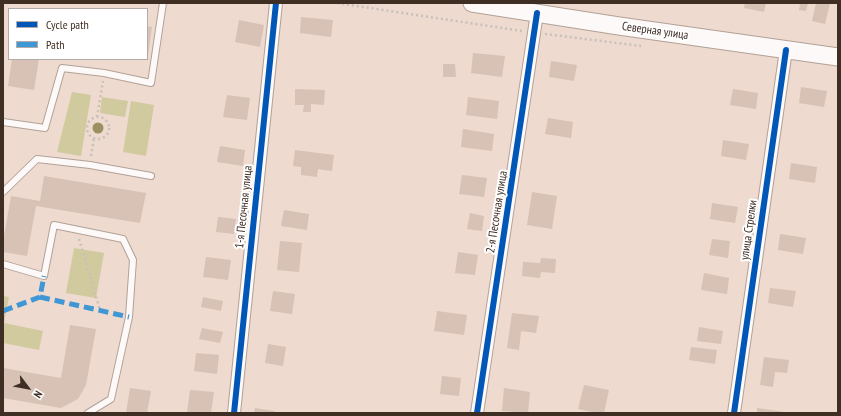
<!DOCTYPE html>
<html>
<head>
<meta charset="utf-8">
<style>
	body { margin:0 }
	#map { position:relative; width:841px; height:416px; overflow:hidden; background:#eedacf; font-family:"PT Sans Narrow",sans-serif }
	canvas { display:block }
	.frame { position:absolute; inset:0; border:4px solid #3f2e24; pointer-events:none }
	.legend { position:absolute; left:8px; top:8px; width:140px; height:52px; box-sizing:border-box; background:#fff; border:1px solid #b2aba7; margin:0; padding:5px 7px; list-style:none; font-size:12px; color:#3f2e24 }
	.legend li { display:flex; align-items:center; gap:8px; height:20px }
	.legend b { width:20px; border:1px solid #b2aba7 }
	.north { position:absolute; left:8px; top:368px; width:40px; height:40px; -webkit-text-stroke:3px #fff; paint-order:stroke; rotate:122deg; font-size:11px; font-weight:700; line-height:16px; text-align:center; color:#3f2e24 }
	.north::after { content:''; display:block; margin:auto; width:14px; height:18px; background:#3f2e24; clip-path:polygon(50% 0,100% 100%,50% 72%,0 100%) }
</style>
</head>
<body>
<div id="map">
<canvas width="841" height="416"></canvas>
<div class="frame"></div>
<ul class="legend">
<li><b style="height:5px;background:#0057b8"></b>Cycle path</li>
<li><b style="height:5px;background:#3f97d6"></b>Path</li>
</ul>
<div class="north">N</div>
</div>
<script>
const context = document.querySelector('canvas').getContext('2d');
context.lineJoin = 'round';
function fill(path, color) {
  context.fillStyle = color;
  context.fill(path, 'evenodd');
}
function poly(rows) {
  const path = new Path2D();
  for (const r of rows) {
    if (r.length === 3) {
      path.moveTo(r[0] + r[2], r[1]);
      path.arc(r[0], r[1], r[2], 0, 2 * Math.PI);
      continue;
    }
    path.moveTo(r[0], r[1]);
    for (let i = 2; i < r.length; i += 2) path.lineTo(r[i], r[i + 1]);
  }
  return path;
}
function trace(path, color, width, dash) {
  context.strokeStyle = color;
  context.lineWidth = width;
  context.lineCap = dash ? 'butt' : 'round';
  context.setLineDash(dash || []);
  context.stroke(path);
}
function drawText(font, color, halo, rows, align = 'center') {
  context.font = font + ' "PT Sans Narrow",sans-serif';
  context.lineWidth = 4;
  context.setLineDash([]);
  context.textBaseline = 'middle';
  context.strokeStyle = halo;
  context.fillStyle = color;
  for (const [text, x, y, turn = 0] of rows) {
    context.save();
    context.translate(x, y);
    context.rotate((+turn || 0) * Math.PI / 180);
    context.textAlign = isNaN(turn) ? turn : align;
    if (halo) context.strokeText(text, 0, 0);
    context.fillText(text, 0, 0);
    context.restore();
  }
}
const green = poly([
	[72,92,91,95,81,156,57,152],
	[102,97,128,101,125,117,100,113],
	[131,101,154,105,146,156,123,152],
	[74,248,104,253,96,298,66,293],
	[3,296,9,297,4,323,43,331,39,350,3,343]
]);
const building = poly([
	[745,3,766,3,764,12,744,8],
	[800,3,808,3,806,11,799,10],
	[816,3,830,3,825,24,812,21],
	[301,17,333,20,331,37,300,33],
	[239,20,264,25,260,47,235,42],
	[147,26,152,27,148,55,147,55],
	[473,53,505,56,502,77,471,73],
	[12,59,39,59,34,90,8,86],
	[551,61,577,65,574,81,549,77],
	[443,64,455,64,456,77,443,77],
	[801,87,827,91,824,107,799,103],
	[295,89,325,90,324,105,311,104,311,112,303,112,304,105,295,105],
	[733,89,758,93,756,109,730,105],
	[227,95,250,98,247,120,223,117],
	[468,97,499,101,497,119,466,115],
	[548,118,573,122,571,138,545,134],
	[463,129,494,134,492,151,461,147],
	[723,140,749,144,746,160,721,156],
	[220,146,245,150,243,166,217,162],
	[295,150,334,155,332,171,318,169,317,177,301,175,301,167,293,166],
	[791,163,817,167,815,183,789,179],
	[462,175,487,178,484,197,459,194],
	[44,176,146,193,140,223,36,206,27,256,3,252,3,242,11,196,40,201],
	[532,192,557,196,552,229,527,225],
	[712,203,738,207,735,223,710,219],
	[284,210,309,214,307,230,281,226],
	[470,213,484,216,482,231,467,229],
	[218,217,236,219,234,234,216,232],
	[780,234,806,238,803,254,778,250],
	[712,239,730,241,728,258,709,255],
	[280,241,302,243,299,272,277,270],
	[458,252,478,255,475,275,455,273],
	[206,257,231,260,228,280,203,277],
	[541,258,556,259,555,273,541,272,540,278,522,276,523,262,540,263],
	[704,273,729,278,727,294,701,290],
	[770,288,796,291,793,307,768,303],
	[273,291,295,294,292,314,270,311],
	[203,297,223,301,221,311,201,307],
	[437,311,467,315,464,335,434,331],
	[512,313,539,316,536,333,521,331,519,350,507,348],
	[70,325,96,329,86,385,78,399,61,408,3,398,3,368,61,378],
	[699,327,723,331,721,344,697,341],
	[202,328,223,332,220,343,199,339],
	[268,344,286,347,283,366,265,363],
	[691,347,717,350,715,364,689,360],
	[196,353,219,355,217,374,194,371],
	[764,357,789,360,787,373,775,372,773,387,760,385],
	[442,376,461,378,459,396,440,394],
	[584,385,609,390,604,413,597,413,578,409],
	[130,388,151,391,147,413,126,413],
	[504,388,530,392,528,413,502,411],
	[190,390,214,392,211,413,187,413],
	[255,408,275,411,274,413,254,413],
	[757,408,785,412,785,413,757,413]
]);
const path = poly([
	[337,3,522,31],
	[545,34,641,46],
	[97,117,103,81],
	[98,128,11],
	[91,156,94,138],
	[79,239,100,310]
]);
const lane = poly([
	[3,122,45,128,62,68,104,73,151,83,163,3],
	[3,192,37,159,90,165,151,176],
	[3,264,44,276,54,225,123,239,133,260,129,317,111,399,88,413]
]);
const street = poly([
	[234,413,276,3],
	[477,413,537,13],
	[734,413,786,50]
]);
const secondary = poly([
	[472,3,619,26,838,57]
]);
const quiet = poly([
	[40,297,129,317],
	[3,311,40,297,44,276]
]);
const cycleway = poly([
	[234,413,276,3],
	[477,413,537,13],
	[734,413,786,50]
]);
const trees = [
	[98,128]
];
const streetNames = [
	["Северная улица",655,31,8],
	["1-я Песочная улица",244,207,-84],
	["2-я Песочная улица",497,212,-81],
	["улица Стрелки",749,230,-82]
];
fill(green, '#d1ca9e');
fill(building, '#d7c2b5');
trace(lane, '#b2a197', 8);
trace(street, '#b2a197', 14);
trace(secondary, '#b2a197', 19);
trace(path, '#c7c0bb', 2.5, [2, 3]);
trace(lane, '#fcf9f8', 6);
trace(street, '#fcf9f8', 12);
trace(secondary, '#fcf9f8', 17);
trace(quiet, '#3f97d6', 5, [10, 5]);
trace(cycleway, '#0057b8', 6);
context.fillStyle = '#999162';
for (const [x, y] of trees) {
  context.beginPath();
  context.arc(x, y, 5.5, 0, 2 * Math.PI);
  context.fill();
}
drawText('12px', '#3f2e24', '#fff', streetNames);
</script>
</body>
</html>
